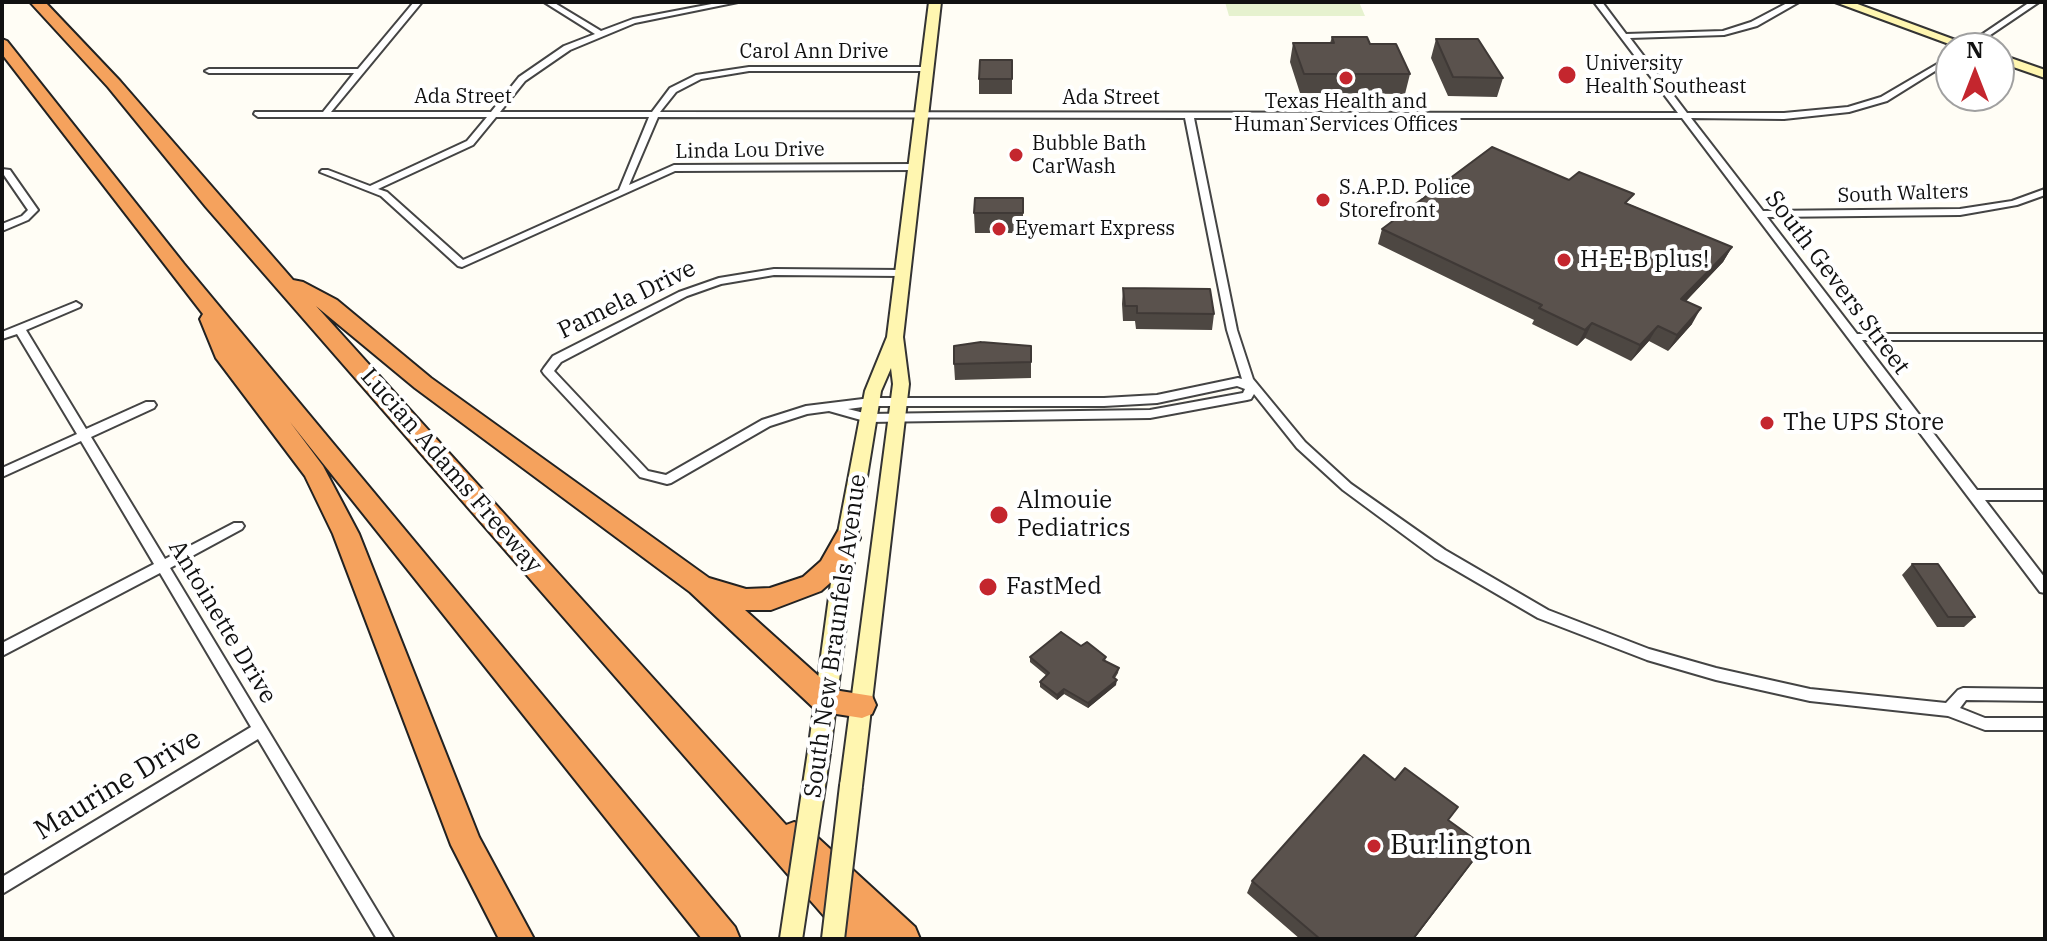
<!DOCTYPE html>
<html>
<head>
<meta charset="utf-8">
<style>
	body { margin:0 }
	#map { position:relative; width:2047px; height:941px; overflow:hidden; background:#fffdf5; font-family:"IBM Plex Serif",serif }
	canvas { display:block }
	.frame { position:absolute; inset:0; border:4px solid #111; pointer-events:none }
	.north { position:absolute; left:1935px; top:32px; width:80px; height:80px; box-sizing:border-box; background:#fff; border:2px solid #a0a0a0; border-radius:50%; rotate:0deg; font-size:22px; font-weight:700; line-height:32px; text-align:center; color:#111 }
	.north::after { content:''; display:block; margin:auto; width:28px; height:36px; background:#c4262e; clip-path:polygon(50% 0,100% 100%,50% 72%,0 100%) }
</style>
</head>
<body>
<div id="map">
<canvas width="2047" height="941"></canvas>
<div class="frame"></div>
<div class="north">N</div>
</div>
<script>
const context = document.querySelector('canvas').getContext('2d');
context.lineJoin = 'round';
function fill(path, color) {
  context.fillStyle = color;
  context.fill(path, 'evenodd');
}
function poly(rows) {
  const path = new Path2D();
  for (const r of rows) {
    path.moveTo(r[0], r[1]);
    for (let i = 2; i < r.length; i += 2) path.lineTo(r[i], r[i + 1]);
  }
  return path;
}
function trace(path, color, width, dash) {
  context.strokeStyle = color;
  context.lineWidth = width;
  context.lineCap = dash ? 'butt' : 'round';
  context.setLineDash(dash || []);
  context.stroke(path);
}
function drawText(font, color, halo, rows, align = 'center') {
  context.font = font + ' "IBM Plex Serif",serif';
  context.lineWidth = 8;
  context.setLineDash([]);
  context.textBaseline = 'middle';
  context.strokeStyle = halo;
  context.fillStyle = color;
  for (const [text, x, y, turn = 0] of rows) {
    context.save();
    context.translate(x, y);
    context.rotate((+turn || 0) * Math.PI / 180);
    context.textAlign = isNaN(turn) ? turn : align;
    if (halo) context.strokeText(text, 0, 0);
    context.fillText(text, 0, 0);
    context.restore();
  }
}
const pitch = poly([
	[1225,2,1359,2,1365,16,1229,16]
]);
const street = poly([
	[414,2,422,2,331,112,491,112,519,77,564,46,595,34,544,2,553,2,601,31,633,19,722,2,738,2,635,23,570,50,525,81,500,112,652,112,670,88,696,75,749,67,930,67,930,71,749,71,701,79,676,92,660,112,1678,113,1594,2,1602,2,1626,34,1723,31,1751,22,1789,2,1799,2,1757,26,1724,35,1630,38,1687,113,1784,113,1848,107,1881,97,1951,56,1951,61,1887,101,1849,112,1784,119,1691,118,1763,211,1960,209,2012,201,2045,189,2045,195,2017,205,1960,215,1767,217,1857,334,2045,334,2045,340,1862,340,1977,490,2045,490,2045,500,1985,500,2045,578,2045,593,2040,592,1682,118,1194,118,1237,330,1253,379,1305,442,1351,484,1445,550,1548,610,1649,649,1716,668,1810,689,1946,703,1958,690,1963,688,2045,689,2045,701,1966,700,1960,708,1985,718,2045,718,2045,730,1985,730,1948,716,1810,701,1716,680,1647,660,1538,618,1435,558,1343,490,1297,448,1254,394,1251,399,1247,400,1150,418,868,422,829,411,807,414,770,426,671,483,667,484,640,477,544,374,542,371,544,368,553,356,679,292,719,278,774,269,901,270,906,273,901,276,774,275,721,284,687,296,561,362,554,371,648,471,666,475,762,420,806,406,871,398,1104,398,1157,395,1238,378,1242,379,1227,330,1185,118,658,117,629,185,674,165,915,164,919,167,915,170,675,171,462,267,458,266,381,196,320,172,322,170,328,170,370,186,467,141,487,117,258,117,254,114,255,112,323,112,354,73,209,73,205,71,209,69,358,69,414,2],
	[496,117,649,117,619,190,463,260,387,192,378,189,473,145,496,117],
	[1237,386,1245,389,1243,393,1150,410,868,414,848,409,871,406,1104,406,1157,403,1237,386],
	[2030,2,2039,2,1971,48,1962,48,2030,2],
	[2,169,10,170,38,210,28,220,2,231,2,224,22,216,28,210,4,175,2,175,2,169],
	[76,302,81,305,80,307,26,330,86,429,146,402,154,402,156,405,154,408,91,437,165,559,234,523,242,523,244,526,242,529,170,568,394,939,377,939,258,739,2,894,2,877,251,727,160,573,2,656,2,643,154,564,81,441,2,477,2,468,77,434,17,334,2,339,2,332,76,302]
]);
const secondary = poly([
	[929,2,941,2,903,337,909,384,862,786,859,793,851,796,843,793,840,786,893,384,891,368,881,391,857,538,830,752,827,759,819,762,811,759,808,752,837,538,865,391,887,337,929,2],
	[1835,2,1852,2,1977,48,1960,48,1835,2],
	[1999,54,2045,70,2045,78,1999,62,1999,54]
]);
const highway = poly([
	[30,2,45,2,120,81,293,280,303,282,337,300,431,378,709,578,746,589,770,588,803,577,821,561,838,531,847,528,856,531,860,538,839,575,821,591,771,610,745,610,834,690,872,696,876,705,872,714,862,718,817,711,690,592,415,388,316,306,786,825,794,822,805,826,915,927,920,939,844,939,206,207,108,87,30,2],
	[2,39,7,41,184,264,735,927,740,939,702,939,290,422,323,466,359,534,479,837,534,939,499,939,451,845,333,534,305,476,216,358,200,319,203,314,2,54,2,39]
]);
const secondaryBridge = poly([
	[791,939,819,752],
	[833,939,851,786]
]);
const wall = poly([
	[1332,37,1370,44,1410,74,1405,94,1300,93,1290,62,1293,43,1330,43],
	[1436,39,1503,78,1497,97,1448,96,1431,58],
	[1012,60,1012,94,979,94,979,79],
	[1023,198,1023,233,975,233,974,213],
	[1629,204,1732,247,1723,262,1686,301,1692,324,1668,351,1649,341,1631,361,1585,338,1577,346,1532,324,1534,320,1378,244,1382,229],
	[1123,288,1214,314,1212,330,1136,329,1135,321,1123,321,1122,304],
	[1031,346,1031,378,955,380,954,364],
	[1912,564,1975,617,1964,627,1937,627,1902,575],
	[1081,646,1106,657,1105,661,1119,668,1118,673,1115,678,1116,685,1088,708,1064,694,1057,700,1040,687,1040,682,1047,676,1030,662,1030,657],
	[1395,780,1450,821,1475,859,1414,939,1300,939,1247,893,1252,881]
]);
const shadedWall = poly([
	[1732,247,1723,262,1673,315,1681,299],
	[1701,308,1692,324,1668,351,1677,335],
	[1592,323,1585,338,1577,346,1585,330],
	[1658,326,1649,341,1631,361,1640,345],
	[1117,680,1116,685,1088,708,1088,703],
	[1064,689,1064,694,1057,700,1057,695],
	[1484,846,1414,939,1413,939]
]);
const building = poly([
	[1332,37,1367,37,1370,44,1396,44,1410,74,1304,74,1293,43,1334,43,1332,37],
	[1436,39,1478,39,1503,78,1453,77,1436,39],
	[980,60,1012,60,1012,79,979,79,980,60],
	[1492,147,1569,180,1579,172,1634,194,1625,203,1732,247,1681,299,1701,308,1677,335,1658,326,1640,345,1592,323,1585,330,1539,308,1542,305,1382,229,1492,147],
	[975,198,1023,198,1023,213,974,213,975,198],
	[1123,288,1210,289,1214,314,1137,313,1137,306,1125,306,1123,288],
	[981,342,1031,346,1031,362,954,364,954,346,981,342],
	[1912,564,1938,564,1975,617,1948,617,1912,564],
	[1061,632,1081,646,1087,642,1106,657,1103,660,1119,668,1113,677,1117,680,1088,703,1064,689,1057,695,1040,682,1049,673,1030,657,1061,632],
	[1364,755,1395,780,1405,768,1458,807,1448,820,1484,846,1413,939,1320,939,1252,881,1364,755]
]);
const markers = [
	[1567,75,10,"#c4262e"],
	[1346,78,8,"#c4262e"],
	[1016,155,8,"#c4262e"],
	[1323,200,8,"#c4262e"],
	[999,229,8,"#c4262e"],
	[1564,260,8,"#c4262e"],
	[1767,423,8,"#c4262e"],
	[999,515,10,"#c4262e"],
	[988,587,10,"#c4262e"],
	[1374,846,8,"#c4262e"]
];
const farStreetnames = [
	["Carol Ann Drive",814,52],
	["Ada Street",463,97],
	["Ada Street",1111,98],
	["Linda Lou Drive",750,151,-1],
	["South Walters",1903,194,-2]
];
const farPoinames = [
	["University",1585,64],
	["Health Southeast",1585,87],
	["Texas Health and",1346,102,"center"],
	["Human Services Offices",1346,125,"center"],
	["Bubble Bath",1032,144],
	["CarWash",1032,167],
	["S.A.P.D. Police",1339,188],
	["Storefront",1339,211],
	["Eyemart Express",1015,229]
];
const poiNames = [
	["H-E-B plus!",1580,260],
	["The UPS Store",1783,423],
	["Almouie",1017,501],
	["Pediatrics",1017,529],
	["FastMed",1006,587]
];
const streetNames = [
	["South Gevers Street",1837,283,53],
	["Pamela Drive",627,300,-26],
	["Lucian Adams Freeway",451,471,49],
	["Antoinette Drive",222,622,59],
	["South New Braunfels Avenue",836,636,-82]
];
const nearStreetnames = [
	["Maurine Drive",118,785,-31]
];
const nearPoinames = [
	["Burlington",1390,846]
];
fill(pitch, '#e6f2cf');
trace(street, '#444', 4);
trace(secondary, '#333', 4);
trace(highway, '#222', 4);
fill(street, '#fff');
fill(secondary, '#fff6b0');
fill(highway, '#f5a25d');
trace(secondaryBridge, '#333', 26, []);
trace(secondaryBridge, '#fff6b0', 22);
fill(wall, '#4d4742');
fill(shadedWall, '#3f3936');
fill(building, '#5a524d');
trace(building, '#3f3936', 2);
for (const [x, y, r, color] of markers) {
  const dot = new Path2D();
  dot.arc(x, y, r, 0, 2 * Math.PI);
  context.fillStyle = color;
  context.fill(dot);
  trace(dot, '#fff', 3);
}
drawText('20px', '#111', '#fff', farStreetnames);
drawText('20px', '#111', '#fff', farPoinames, 'left');
drawText('24px', '#111', '#fff', poiNames, 'left');
drawText('24px', '#111', '#fff', streetNames);
drawText('28px', '#111', '#fff', nearStreetnames);
drawText('28px', '#111', '#fff', nearPoinames, 'left');
</script>
</body>
</html>
